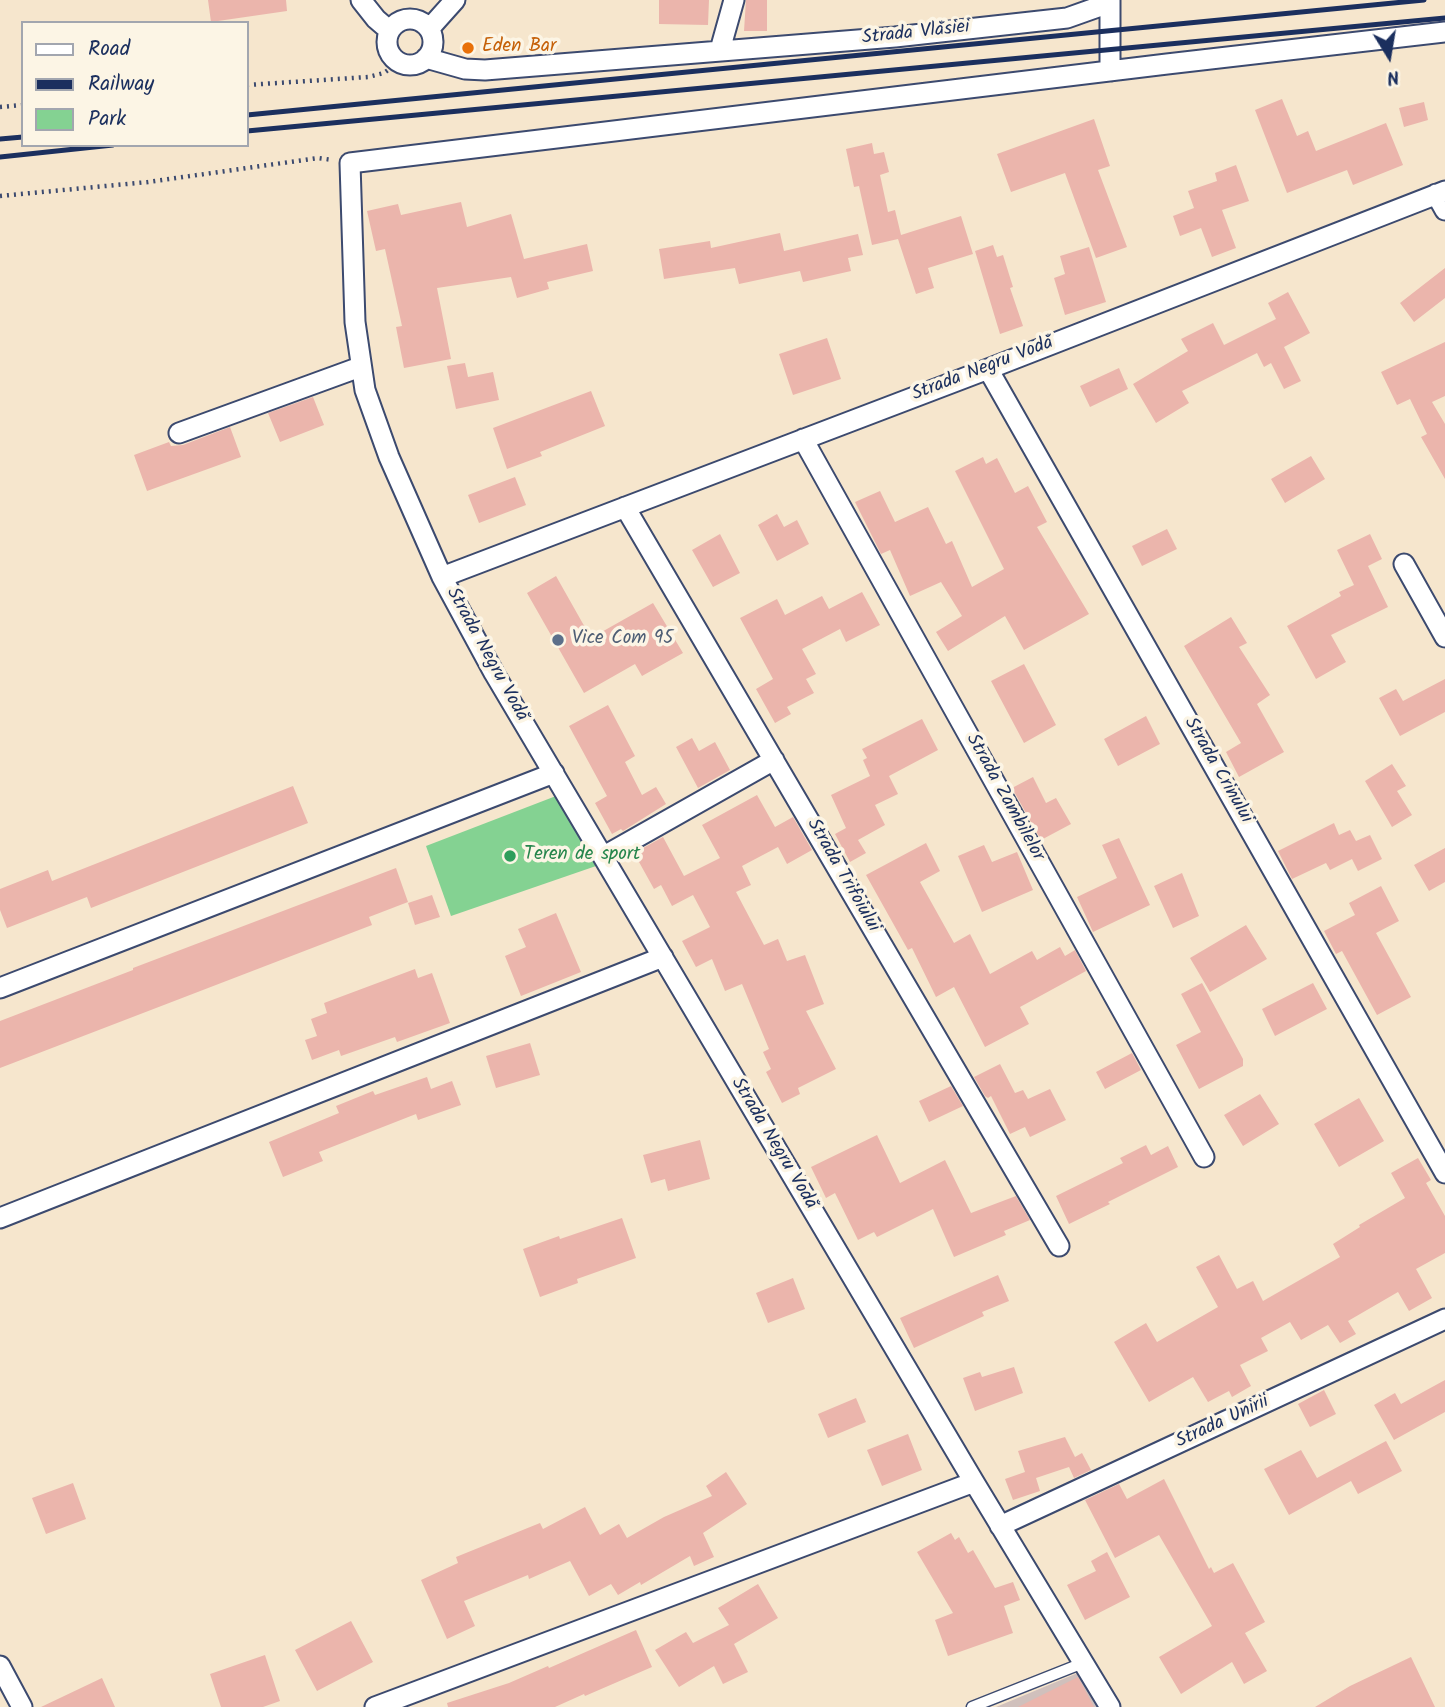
<!DOCTYPE html>
<html>
<head>
<meta charset="utf-8">
<style>
	body { margin:0 }
	#map { position:relative; width:1445px; height:1707px; overflow:hidden; background:#f6e6cd; font-family:Kalam,sans-serif }
	canvas { display:block }
	.legend { position:absolute; left:21px; top:21px; width:228px; height:126px; box-sizing:border-box; background:#fcf5e5; border:2px solid #a2a6af; margin:0; padding:9px 12px; list-style:none; font-size:21px; color:#1b2f5e }
	.legend li { display:flex; align-items:center; gap:14px; height:35px }
	.legend b { width:35px; border:2px solid #a2a6af }
	.north { position:absolute; left:1354px; top:21px; width:70px; height:70px; -webkit-text-stroke:5px #fcf5e5; paint-order:stroke; rotate:169deg; font-size:19px; font-weight:700; line-height:28px; text-align:center; color:#1b2f5e }
	.north::after { content:''; display:block; margin:auto; width:24px; height:32px; background:#1b2f5e; clip-path:polygon(50% 0,100% 100%,50% 72%,0 100%) }
</style>
</head>
<body>
<div id="map">
<canvas width="1445" height="1707"></canvas>
<ul class="legend">
<li><b style="height:9px;background:#fff"></b>Road</li>
<li><b style="height:9px;background:#1b2f5e"></b>Railway</li>
<li><b style="height:19px;background:#84d292"></b>Park</li>
</ul>
<div class="north">N</div>
</div>
<script>
const context = document.querySelector('canvas').getContext('2d');
context.lineJoin = 'round';
function fill(path, color) {
  context.fillStyle = color;
  context.fill(path, 'evenodd');
}
function poly(rows) {
  const path = new Path2D();
  for (const r of rows) {
    if (r.length === 3) {
      path.moveTo(r[0] + r[2], r[1]);
      path.arc(r[0], r[1], r[2], 0, 2 * Math.PI);
      continue;
    }
    path.moveTo(r[0], r[1]);
    for (let i = 2; i < r.length; i += 2) path.lineTo(r[i], r[i + 1]);
  }
  return path;
}
function trace(path, color, width, dash) {
  context.strokeStyle = color;
  context.lineWidth = width;
  context.lineCap = dash ? 'butt' : 'round';
  context.setLineDash(dash || []);
  context.stroke(path);
}
function drawText(font, color, halo, rows, align = 'center') {
  context.font = font + ' Kalam,sans-serif';
  context.lineWidth = 7;
  context.setLineDash([]);
  context.textBaseline = 'middle';
  context.strokeStyle = halo;
  context.fillStyle = color;
  for (const [text, x, y, turn = 0] of rows) {
    context.save();
    context.translate(x, y);
    context.rotate((+turn || 0) * Math.PI / 180);
    context.textAlign = isNaN(turn) ? turn : align;
    if (halo) context.strokeText(text, 0, 0);
    context.fillText(text, 0, 0);
    context.restore();
  }
}
const industrial = poly([
	[1080,1672,1100,1707,996,1707]
]);
const green = poly([
	[556,796,596,866,451,916,426,846]
]);
const building = poly([
	[208,0,286,0,287,11,211,22],
	[659,0,709,0,708,25,659,24],
	[746,0,767,0,767,31,744,31],
	[1282,99,1297,136,1308,131,1316,151,1386,123,1403,165,1353,185,1347,170,1287,193,1255,110],
	[1424,102,1428,120,1404,127,1399,108],
	[1094,119,1110,166,1098,170,1127,247,1096,258,1065,173,1011,192,997,154],
	[872,143,874,154,884,152,889,172,880,175,888,212,895,210,901,235,961,216,973,254,928,268,934,288,916,294,898,239,872,245,859,186,854,187,846,149],
	[1236,165,1249,201,1222,210,1236,248,1212,257,1201,228,1180,236,1173,216,1194,208,1188,191,1217,181,1215,173],
	[461,202,467,227,511,214,524,259,587,244,593,271,547,282,549,289,517,298,511,277,437,288,451,359,404,368,396,327,402,326,385,249,376,251,367,211,398,204,401,215],
	[780,233,784,251,858,234,863,255,848,258,851,271,803,282,800,271,739,284,735,268,664,279,659,249,710,241,711,248],
	[993,245,997,257,1003,255,1013,287,1010,288,1023,326,1000,334,975,251],
	[1089,247,1106,302,1065,315,1054,278,1065,274,1060,256],
	[1445,268,1445,298,1414,322,1400,303],
	[1288,292,1310,333,1284,347,1301,381,1284,389,1271,363,1264,367,1257,353,1182,391,1189,403,1156,423,1133,384,1188,351,1181,339,1213,323,1224,345,1276,319,1268,303],
	[827,338,841,379,793,395,779,354],
	[1445,342,1445,396,1432,402,1445,424,1445,479,1421,437,1427,434,1410,399,1397,405,1381,372],
	[465,363,468,377,493,372,499,400,456,409,447,366],
	[1119,368,1128,389,1090,407,1080,386],
	[591,391,605,426,540,452,542,456,507,469,493,428],
	[313,397,324,425,280,442,268,413],
	[230,427,241,457,147,491,134,455,169,442,171,446,183,445],
	[1311,456,1325,479,1285,503,1271,479],
	[983,457,986,464,997,458,1015,493,1028,486,1047,522,1037,527,1089,614,1024,650,1005,616,948,651,936,632,962,616,941,582,910,596,890,550,881,554,855,502,880,491,895,522,928,507,946,544,952,541,972,587,1004,569,955,471],
	[515,477,526,505,479,523,468,495],
	[777,514,784,527,797,520,809,544,777,561,758,525],
	[1167,529,1177,549,1142,566,1132,546],
	[720,534,740,573,713,587,692,550],
	[1370,534,1382,559,1368,566,1388,607,1331,635,1346,662,1316,679,1287,626,1341,596,1339,592,1354,585,1337,550],
	[556,576,591,638,653,603,683,653,642,676,635,664,584,693,527,593],
	[862,592,880,625,846,642,840,629,802,649,816,674,806,679,814,693,787,707,791,714,775,723,756,689,773,679,740,618,777,599,785,615,822,596,829,609],
	[1231,617,1247,643,1239,647,1270,695,1257,704,1284,752,1239,777,1226,752,1241,743,1184,646],
	[1024,664,1056,725,1024,743,991,681],
	[1445,679,1445,712,1400,736,1379,698,1396,689,1403,701],
	[608,705,635,756,625,762,642,795,656,787,666,804,623,831,621,829,612,834,595,803,607,796,569,726],
	[1146,716,1160,744,1118,766,1104,739],
	[922,719,938,750,889,776,898,794,875,805,885,825,858,840,866,853,850,862,835,834,846,828,831,795,870,776,863,760,867,758,862,749],
	[692,738,699,751,715,742,730,770,698,788,676,747],
	[1392,764,1406,786,1397,791,1412,815,1392,827,1365,781],
	[1033,777,1046,803,1056,798,1071,824,1041,840,1012,788],
	[293,786,308,823,91,908,87,897,7,928,0,910,0,889,48,870,52,881],
	[757,795,775,827,793,817,812,850,787,864,778,847,742,866,751,885,736,892,764,945,778,939,787,961,805,955,824,1004,806,1011,836,1069,798,1088,800,1094,782,1103,766,1072,771,1069,763,1052,769,1049,742,984,725,991,712,959,696,967,682,941,710,927,693,895,672,906,661,885,654,889,634,853,663,837,684,876,720,858,702,825],
	[1334,823,1339,835,1350,830,1356,841,1370,835,1382,859,1358,871,1352,859,1330,870,1326,863,1292,879,1278,851],
	[1119,838,1150,905,1093,932,1077,897,1117,878,1102,845],
	[926,843,940,871,920,882,954,943,970,934,990,974,1032,951,1037,960,1060,947,1065,956,1075,950,1086,971,1020,1007,1029,1024,985,1047,954,987,936,997,912,948,908,950,866,875],
	[984,845,992,862,1017,852,1033,890,982,912,958,856],
	[1445,848,1445,882,1429,891,1414,865],
	[396,868,408,902,369,917,372,925,0,1068,0,1021,133,970,133,968],
	[1182,873,1199,916,1173,928,1154,886],
	[1381,886,1399,921,1376,933,1411,997,1377,1015,1342,951,1336,954,1324,931,1355,915,1349,903],
	[432,895,440,917,415,925,408,903],
	[556,913,581,972,521,996,505,956,526,947,518,929],
	[1246,925,1267,959,1210,992,1190,958],
	[415,969,418,978,432,973,450,1023,397,1042,395,1037,341,1056,339,1050,312,1060,305,1040,317,1036,311,1019,327,1013,324,1003],
	[1202,983,1243,1059,1243,1066,1199,1089,1176,1045,1201,1032,1181,994],
	[1313,983,1327,1009,1275,1036,1262,1009],
	[530,1043,540,1075,496,1088,486,1056],
	[1132,1053,1141,1070,1105,1089,1096,1072],
	[1000,1064,1015,1093,1023,1090,1028,1099,1050,1089,1066,1120,1030,1137,1025,1127,1010,1134,991,1096,988,1098,985,1096,974,1077],
	[427,1077,431,1089,452,1081,461,1105,418,1120,416,1114,319,1152,323,1161,283,1177,269,1142,339,1113,336,1106,373,1091,375,1095],
	[951,1086,963,1106,929,1122,919,1101],
	[1260,1094,1279,1124,1243,1146,1224,1115],
	[1359,1098,1384,1141,1339,1167,1314,1124],
	[877,1135,900,1183,945,1160,971,1213,1016,1196,1030,1220,1004,1231,1006,1235,954,1257,933,1209,877,1237,874,1232,858,1240,835,1193,826,1198,811,1167],
	[700,1140,710,1179,668,1191,665,1179,651,1183,643,1155],
	[1146,1145,1151,1155,1168,1146,1178,1167,1108,1202,1110,1204,1069,1224,1056,1196,1123,1163,1120,1158],
	[1418,1158,1431,1180,1426,1183,1445,1216,1445,1253,1416,1269,1432,1298,1409,1311,1398,1292,1348,1321,1356,1334,1340,1343,1328,1325,1301,1340,1290,1322,1261,1338,1268,1351,1240,1365,1251,1386,1232,1397,1229,1391,1208,1402,1193,1377,1149,1402,1114,1342,1146,1323,1157,1342,1218,1307,1196,1267,1219,1255,1237,1289,1253,1281,1263,1301,1340,1257,1333,1244,1360,1227,1359,1225,1405,1198,1391,1173],
	[622,1218,636,1258,577,1279,578,1283,540,1297,523,1249,559,1236,560,1239],
	[998,1275,1009,1301,982,1312,984,1316,914,1348,900,1318],
	[793,1278,805,1309,768,1323,756,1293],
	[1014,1367,1023,1393,975,1411,963,1378,980,1372,982,1377],
	[1445,1380,1445,1412,1394,1440,1374,1405,1395,1393,1401,1404],
	[1324,1390,1336,1414,1310,1427,1298,1404],
	[856,1398,866,1422,828,1438,818,1414],
	[908,1434,922,1470,882,1486,867,1450],
	[1065,1437,1075,1457,1082,1453,1091,1470,1074,1478,1069,1467,1036,1478,1040,1491,1013,1500,1005,1479,1025,1472,1018,1451],
	[1386,1441,1402,1471,1358,1494,1351,1481,1289,1515,1264,1469,1301,1450,1317,1478],
	[726,1472,747,1504,703,1533,714,1557,694,1566,690,1556,641,1585,640,1582,618,1595,611,1584,589,1596,570,1561,529,1579,528,1575,464,1601,475,1626,447,1639,421,1580,458,1563,456,1557,540,1523,543,1529,585,1507,600,1535,619,1524,627,1538,664,1517,712,1496,706,1486],
	[1164,1479,1209,1569,1211,1567,1214,1573,1233,1563,1265,1622,1245,1633,1267,1671,1244,1684,1232,1662,1181,1694,1159,1657,1212,1626,1159,1535,1115,1558,1085,1500,1119,1484,1127,1499],
	[73,1483,86,1519,46,1534,32,1498],
	[951,1533,955,1540,959,1537,968,1553,973,1550,995,1588,1013,1582,1020,1600,1004,1606,1013,1633,948,1656,935,1620,953,1613,917,1552],
	[1107,1552,1130,1597,1085,1620,1067,1585,1096,1571,1091,1561],
	[758,1584,778,1618,734,1644,748,1672,723,1684,714,1666,679,1687,655,1650,686,1632,693,1643,729,1625,718,1608],
	[351,1621,373,1662,317,1691,295,1650],
	[636,1630,652,1667,585,1696,584,1694,555,1707,448,1707,447,1703,509,1683,548,1666,549,1668],
	[265,1655,280,1701,263,1707,221,1707,210,1674],
	[1411,1657,1435,1707,1315,1707,1350,1686],
	[1078,1677,1094,1707,1018,1707],
	[102,1678,115,1707,41,1707]
]);
const path = poly([
	[247,85,368,77,384,73,399,62],
	[0,107,23,105],
	[0,196,148,182,318,158,333,160]
]);
const service = poly([
	[972,1707,1083,1663]
]);
const minor = poly([
	[361,0,376,19,390,31],
	[410,42,23],
	[429,29,455,0],
	[720,50,734,0],
	[426,58,465,69,485,70,895,37,1067,18,1098,7,1108,0],
	[1110,71,1110,0],
	[1436,194,1445,210],
	[988,369,1445,1173],
	[179,433,360,367],
	[803,439,1204,1157],
	[625,507,1059,1246],
	[1404,564,1445,637],
	[442,577,988,369,1445,191],
	[604,856,774,760],
	[0,988,554,773],
	[0,1218,663,957],
	[1000,1526,1445,1319],
	[0,1666,22,1707],
	[375,1707,974,1482],
	[1110,1707,974,1482,494,673,442,577,389,457,365,390,355,322,350,163,1167,64,1445,32]
]);
const rail = poly([
	[247,115,1424,0],
	[247,131,1445,18],
	[0,139,23,137],
	[0,157,113,145]
]);
const markers = [
	[468,48,7,"#e8710a"],
	[558,640,7,"#5c6f8a"],
	[510,856,7,"#2e9e5b"]
];
const streetNames = [
	["Strada Vlăsiei",916,34,-6],
	["Strada Negru Vodă",983,370,-21],
	["Strada Negru Vodă",486,655,61],
	["Strada Crinului",1217,771,60],
	["Strada Zambilelor",1004,798,61],
	["Strada Trifoiului",842,876,60],
	["Strada Negru Vodă",773,1144,59],
	["Strada Unirii",1223,1423,-25]
];
const foodNames = [
	["Eden Bar",482,48]
];
const serviceNames = [
	["Vice Com 95",572,640]
];
const leisureNames = [
	["Teren de sport",524,856]
];
fill(industrial, '#d0c0bc');
fill(green, '#84d292');
fill(building, '#ebb5ac');
trace(service, '#3c4a6f', 13);
trace(minor, '#3c4a6f', 23);
trace(path, '#3c4a6f', 4.5, [2, 5]);
trace(service, '#fff', 10);
trace(minor, '#fff', 19);
trace(rail, '#1b2f5e', 5);
for (const [x, y, r, color] of markers) {
  const dot = new Path2D();
  dot.arc(x, y, r, 0, 2 * Math.PI);
  context.fillStyle = color;
  context.fill(dot);
  trace(dot, '#fcf5e5', 2.5);
}
drawText('19px', '#1b2f5e', '#fcf5e5', streetNames);
drawText('19px', '#c56008', '#fcf5e5', foodNames, 'left');
drawText('19px', '#4e5e75', '#fcf5e5', serviceNames, 'left');
drawText('19px', '#27864d', '#fcf5e5', leisureNames, 'left');
</script>
</body>
</html>
